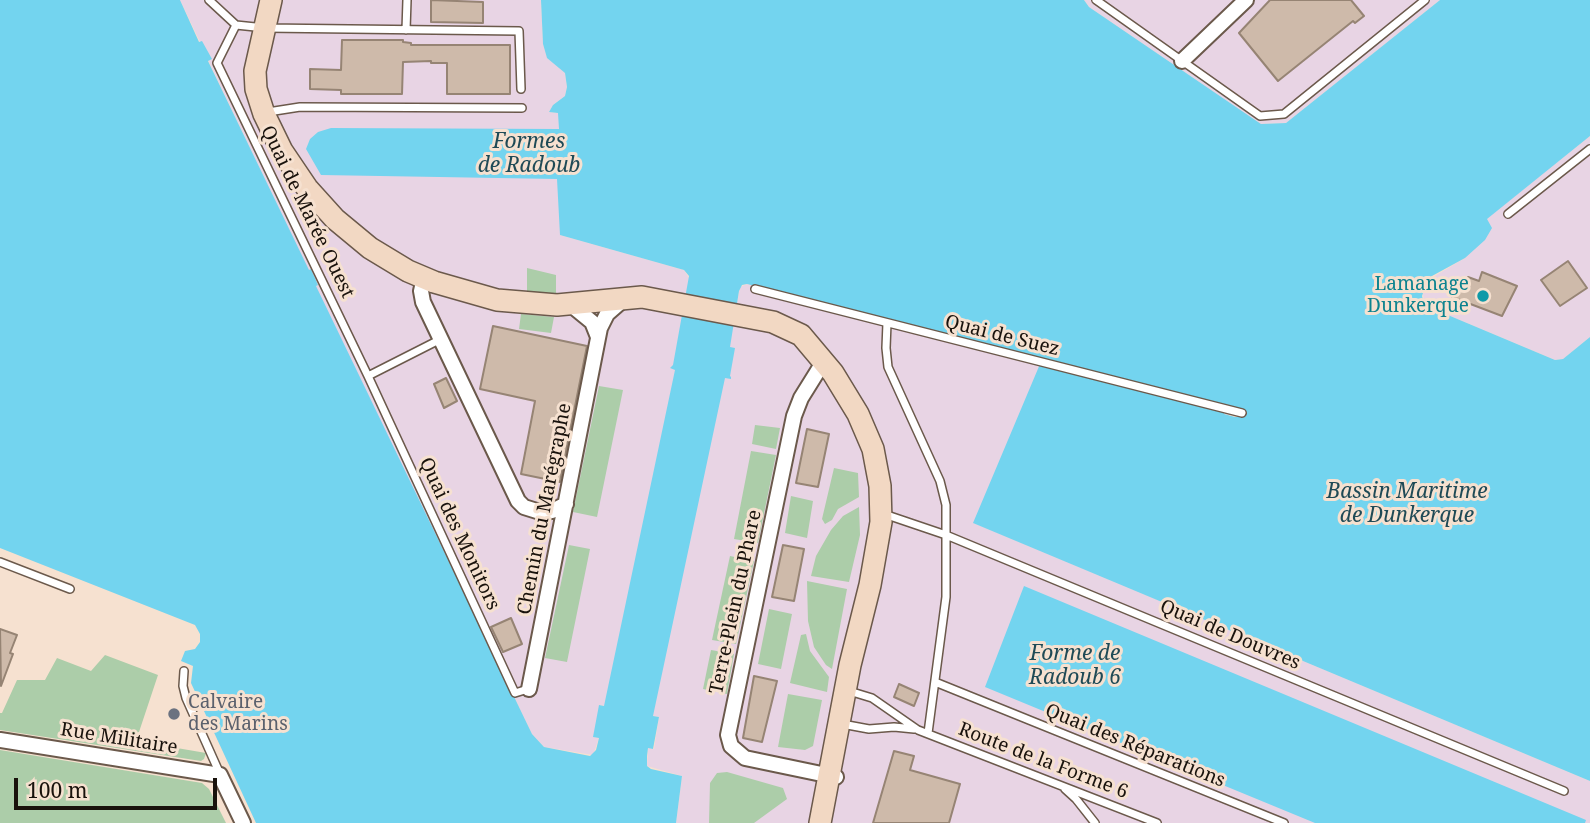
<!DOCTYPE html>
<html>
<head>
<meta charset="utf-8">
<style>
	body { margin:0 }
	#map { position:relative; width:1590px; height:823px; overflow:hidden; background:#f6e1d0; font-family:"Noto Serif",serif }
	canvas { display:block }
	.scale { position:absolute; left:14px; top:778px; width:203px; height:32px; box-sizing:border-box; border:4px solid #19120c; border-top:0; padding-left:9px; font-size:21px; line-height:24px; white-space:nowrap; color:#19120c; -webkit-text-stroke:5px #f6e1d0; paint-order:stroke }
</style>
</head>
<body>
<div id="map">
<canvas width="1590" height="823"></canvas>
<div class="scale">100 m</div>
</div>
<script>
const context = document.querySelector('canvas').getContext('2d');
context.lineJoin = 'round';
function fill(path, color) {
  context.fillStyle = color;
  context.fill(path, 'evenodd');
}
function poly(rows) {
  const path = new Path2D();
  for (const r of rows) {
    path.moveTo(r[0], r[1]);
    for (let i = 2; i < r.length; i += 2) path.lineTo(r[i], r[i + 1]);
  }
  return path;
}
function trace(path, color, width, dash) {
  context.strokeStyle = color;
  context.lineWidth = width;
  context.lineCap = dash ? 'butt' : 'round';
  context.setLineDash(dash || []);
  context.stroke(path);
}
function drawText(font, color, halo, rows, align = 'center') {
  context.font = font + ' "Noto Serif",serif';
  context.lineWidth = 6;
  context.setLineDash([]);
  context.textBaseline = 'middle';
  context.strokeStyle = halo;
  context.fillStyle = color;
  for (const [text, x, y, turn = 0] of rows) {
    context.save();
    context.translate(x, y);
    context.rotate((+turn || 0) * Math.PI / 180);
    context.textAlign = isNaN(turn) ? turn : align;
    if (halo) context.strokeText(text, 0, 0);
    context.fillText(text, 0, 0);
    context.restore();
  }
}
const industrial = poly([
	[180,0,541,0,543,44,547,57,565,73,567,87,565,96,553,105,549,112,558,113,560,116,560,235,684,270,689,278,737,302,740,287,747,284,1248,412,1245,417,1223,414,974,523,1590,781,1590,823,676,823,682,776,647,766,648,748,654,749,659,717,600,705,594,737,599,738,593,755,544,747,532,734,420,503,315,286,318,285,311,270,309,271,208,60,211,59,200,42],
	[1084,0,1440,0,1286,123,1261,124,1089,7],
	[1590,136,1590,337,1563,359,1555,360,1424,305,1423,292,1428,280,1465,258,1486,219]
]);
const green = poly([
	[527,268,556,275,556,296,527,294],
	[521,314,554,317,551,333,519,329],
	[599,386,623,390,597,517,573,512],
	[755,425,780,428,776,449,752,444],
	[751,451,776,455,758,543,734,539],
	[834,468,858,473,859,497,838,509,832,520,825,524,822,519],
	[791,496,813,501,807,538,785,533],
	[859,507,860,535,849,582,811,576,816,556,831,530,843,516],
	[569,545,590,549,567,662,545,658],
	[730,556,754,561,736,644,712,640],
	[807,581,847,589,832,669,826,665,814,647,808,621],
	[769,609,792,614,781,669,758,664],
	[806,634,810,651,829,677,827,692,790,683,801,635],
	[711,650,734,654,727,694,703,689],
	[105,655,158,675,136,741,206,753,204,759,201,761,0,730,0,713,2,713,17,680,45,680,57,658,91,671],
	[788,694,822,700,813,746,805,750,778,747],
	[0,750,202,783,209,789,226,823,0,823],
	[727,772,783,788,787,799,754,823,709,823,710,783,717,773]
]);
const water = poly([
	[0,0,180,0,199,42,202,41,212,59,208,61,309,270,311,269,318,285,316,286,532,734,544,747,590,756,596,750,599,738,593,737,599,705,604,706,675,370,670,368,673,365,689,276,684,270,560,235,557,179,321,175,306,149,310,139,318,132,331,128,559,129,558,113,549,112,553,105,565,96,567,87,565,73,547,58,543,44,541,0,1084,0,1089,7,1261,124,1286,123,1440,0,1590,0,1590,136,1487,219,1492,228,1485,240,1465,258,1432,276,1425,287,1422,296,1424,305,1555,360,1563,359,1590,337,1590,781,973,523,1040,364,1224,411,1224,414,1235,417,1245,417,1247,412,747,284,742,285,739,291,730,347,735,348,730,376,731,377,731,379,725,378,653,716,659,717,653,749,648,748,647,756,647,766,651,769,682,776,676,823,256,823,191,683,193,666,181,661,185,651,195,649,200,642,200,634,195,625,0,548],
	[1024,586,1586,820,1585,823,1315,823,985,687]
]);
const building = poly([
	[431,0,483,2,483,23,431,22,431,0],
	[1270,0,1351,0,1364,16,1355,23,1353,21,1278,81,1239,33,1270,0],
	[342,40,403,40,403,42,411,43,411,45,510,45,510,94,447,94,447,63,431,63,431,61,403,62,402,94,341,94,341,90,310,89,310,69,341,70,342,40],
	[1568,261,1587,288,1560,306,1541,280,1568,261],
	[1482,272,1517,286,1502,316,1452,297,1456,286,1462,289,1468,277,1479,281,1482,272],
	[493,326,587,346,560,482,521,474,535,401,480,389,493,326],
	[446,378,457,401,444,408,434,384,446,378],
	[807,429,829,434,818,487,796,483,807,429],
	[783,545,804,549,794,601,772,597,783,545],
	[511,618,522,644,503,652,491,627,511,618],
	[0,629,17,635,10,653,13,654,1,686,0,629],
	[754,676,777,681,762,742,743,738,754,676],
	[899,684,919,693,914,706,894,697,899,684],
	[894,751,914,756,910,770,960,784,949,823,873,823,894,751]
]);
const lane = poly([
	[209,0,236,25,265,28,519,31,521,89],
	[1096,0,1260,116,1284,114,1425,0],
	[236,25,217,63,368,376,515,693,528,689],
	[406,30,407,0],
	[268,112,300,107,522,108],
	[1508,214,1590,149],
	[755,289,1242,413],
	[887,323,886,348,888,367,940,481,946,505,946,597,928,733],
	[368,376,441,339],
	[884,514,946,535,1564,791],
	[0,562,70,589],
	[184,671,183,686,186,698,220,774],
	[935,682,1284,823],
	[849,691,872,698,918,730,1157,823],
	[842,724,869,729,894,727,914,729],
	[1065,789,1076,799,1095,823]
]);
const street = poly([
	[1182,61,1246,0],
	[424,278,421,291,423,302,518,501,524,507,540,512,552,511,566,504],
	[570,304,592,322,598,337],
	[824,361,801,398,794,416,728,735,731,746,745,758,836,777],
	[529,689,600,328,607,314,623,300],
	[0,740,220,775,243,823]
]);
const secondary = poly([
	[271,0,255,71,256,89,264,114,282,151,307,188,335,219,370,248,408,271,434,282,497,300,557,305,642,297,773,322,801,335,833,373,858,414,873,449,880,486,881,522,870,585,850,665,820,823]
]);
const markers = [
	[1483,296,7,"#0f9aa8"],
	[174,714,7,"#6b7280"]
];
const streetNames = [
	["Quai de Marée Ouest",307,212,64],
	["Quai de Suez",1002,336,14],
	["Chemin du Marégraphe",545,509,-79],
	["Quai des Monitors",459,534,65],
	["Terre-Plein du Phare",736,602,-78],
	["Quai de Douvres",1230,635,23],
	["Rue Militaire",119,739,9],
	["Quai des Réparations",1135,746,22],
	["Route de la Forme 6",1043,761,21]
];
const cultureNames = [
	["Lamanage",1469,285],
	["Dunkerque",1469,307]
];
const worshipNames = [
	["Calvaire",188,703],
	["des Marins",188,725]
];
const waterNames = [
	["Formes",529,142],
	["de Radoub",529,166],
	["Bassin Maritime",1407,492],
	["de Dunkerque",1407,516],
	["Forme de",1075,654],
	["Radoub 6",1075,678]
];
fill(industrial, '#e8d4e4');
fill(green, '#accda9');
fill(water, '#73d4ef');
fill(building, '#cebaaa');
trace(building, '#968474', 2);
trace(lane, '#6b594b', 10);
trace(street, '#6b594b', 18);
trace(secondary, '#6b594b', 24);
trace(lane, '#fff', 7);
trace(street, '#fff', 14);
trace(secondary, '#f2d8c3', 21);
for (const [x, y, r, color] of markers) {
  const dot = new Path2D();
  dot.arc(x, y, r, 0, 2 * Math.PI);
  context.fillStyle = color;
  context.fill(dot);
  trace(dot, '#f6e1d0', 2.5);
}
drawText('19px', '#19120c', '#f6e1d0', streetNames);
drawText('19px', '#0d838f', '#f6e1d0', cultureNames, 'right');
drawText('19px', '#5b616d', '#f6e1d0', worshipNames, 'left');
drawText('italic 21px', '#1f4a56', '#f6e1d0', waterNames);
</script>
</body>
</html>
